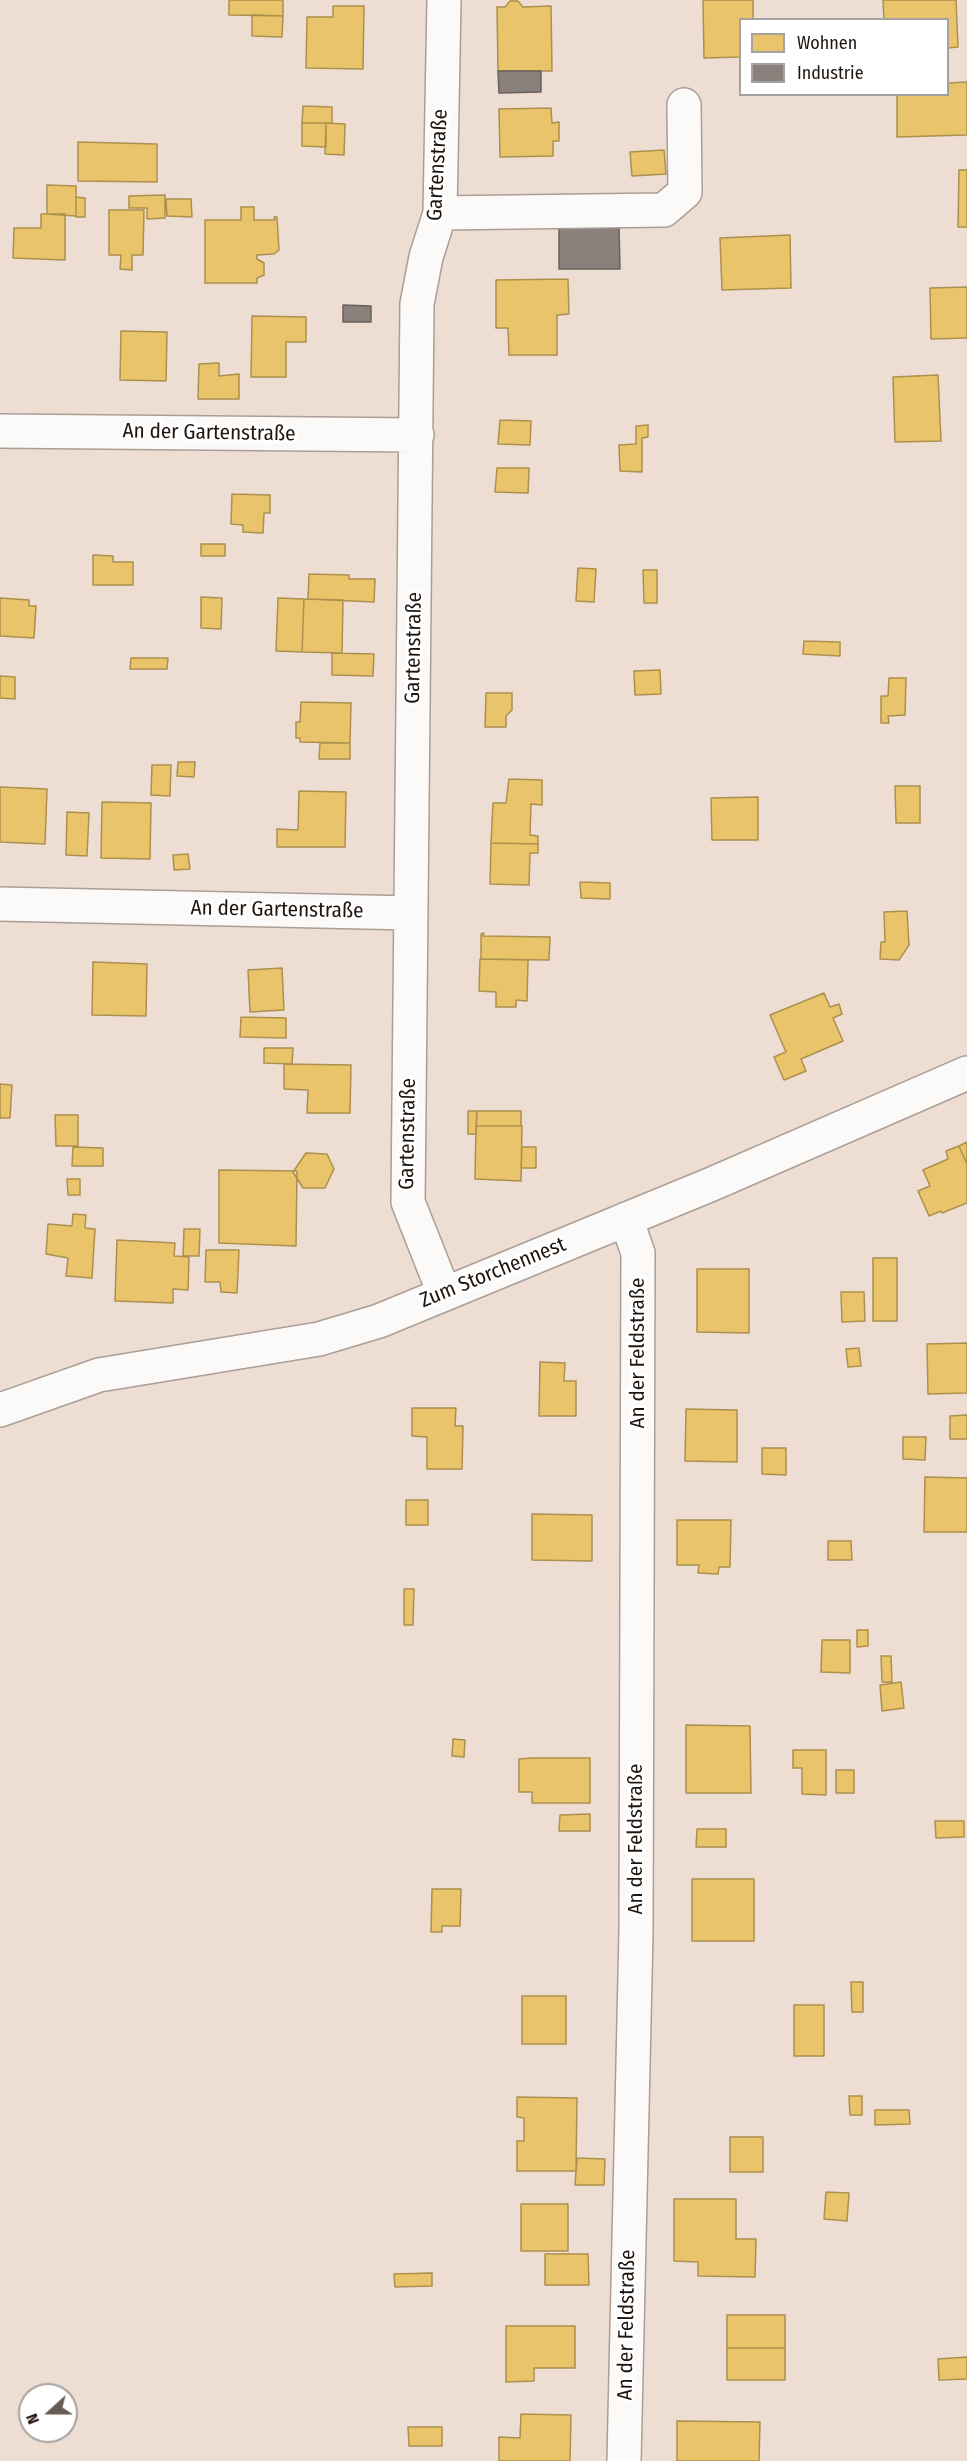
<!DOCTYPE html>
<html>
<head>
<meta charset="utf-8">
<style>
	body { margin:0 }
	#map { position:relative; width:967px; height:2461px; overflow:hidden; background:#edddd3; font-family:"Fira Sans Condensed",sans-serif }
	canvas { display:block }
	.legend { position:absolute; left:739px; top:18px; width:210px; height:78px; box-sizing:border-box; background:#fff; border:2px solid #a5a19f; margin:0; padding:8px 10px; list-style:none; font-size:18px; color:#1f150e }
	.legend li { display:flex; align-items:center; gap:12px; height:30px }
	.legend b { width:30px; border:2px solid #a5a19f }
	.north { position:absolute; left:18px; top:2383px; width:60px; height:60px; box-sizing:border-box; background:#fff; border:2px solid #a5a19f; border-radius:50%; rotate:249deg; font-size:16px; font-weight:700; line-height:24px; text-align:center; color:#1f150e }
	.north::after { content:''; display:block; margin:auto; width:21px; height:27px; background:#675b53; clip-path:polygon(50% 0,100% 100%,50% 72%,0 100%) }
</style>
</head>
<body>
<div id="map">
<canvas width="967" height="2461"></canvas>
<ul class="legend">
<li><b style="height:16px;background:#e9c46a"></b>Wohnen</li>
<li><b style="height:16px;background:#8a817c"></b>Industrie</li>
</ul>
<div class="north">N</div>
</div>
<script>
const context = document.querySelector('canvas').getContext('2d');
context.lineJoin = 'round';
function fill(path, color) {
  context.fillStyle = color;
  context.fill(path, 'evenodd');
}
function poly(rows) {
  const path = new Path2D();
  for (const r of rows) {
    path.moveTo(r[0], r[1]);
    for (let i = 2; i < r.length; i += 2) path.lineTo(r[i], r[i + 1]);
  }
  return path;
}
function trace(path, color, width, dash) {
  context.strokeStyle = color;
  context.lineWidth = width;
  context.lineCap = dash ? 'butt' : 'round';
  context.setLineDash(dash || []);
  context.stroke(path);
}
function drawText(font, color, halo, rows, align = 'center') {
  context.font = font + ' "Fira Sans Condensed",sans-serif';
  context.lineWidth = 6;
  context.setLineDash([]);
  context.textBaseline = 'middle';
  context.strokeStyle = halo;
  context.fillStyle = color;
  for (const [text, x, y, turn = 0] of rows) {
    context.save();
    context.translate(x, y);
    context.rotate((+turn || 0) * Math.PI / 180);
    context.textAlign = isNaN(turn) ? turn : align;
    if (halo) context.strokeText(text, 0, 0);
    context.fillText(text, 0, 0);
    context.restore();
  }
}
const homes = poly([
	[229,0,283,0,283,16,229,15,229,0],
	[703,0,753,0,753,20,740,20,740,57,704,58,703,0],
	[883,0,956,0,958,47,948,48,948,20,884,20,883,0],
	[510,1,518,1,523,7,551,6,552,71,498,71,497,7,505,7,510,1],
	[333,6,364,6,363,69,306,68,307,17,333,17,333,6],
	[252,15,283,16,282,37,252,36,252,15],
	[967,82,967,135,897,137,897,94,948,94,948,83,967,82],
	[303,106,332,107,332,123,302,123,303,106],
	[551,108,552,123,559,122,559,141,553,141,553,156,500,157,499,109,551,108],
	[302,123,326,123,326,147,302,146,302,123],
	[326,123,345,124,344,155,325,154,326,123],
	[78,142,157,144,157,182,78,181,78,142],
	[664,150,666,174,632,176,630,152,664,150],
	[959,170,967,170,967,227,958,227,959,170],
	[47,185,76,186,76,216,47,214,47,185],
	[165,195,165,218,147,219,147,208,129,208,129,196,165,195],
	[76,197,85,198,85,217,76,217,76,197],
	[166,199,191,199,192,217,167,216,166,199],
	[241,207,254,207,254,220,275,220,274,217,277,217,279,250,274,254,257,255,257,259,264,263,264,275,257,278,257,283,205,283,205,220,241,220,241,207],
	[109,210,144,210,143,255,132,255,132,270,120,269,121,255,109,255,109,210],
	[41,214,65,214,65,260,13,258,14,228,41,228,41,214],
	[790,235,791,288,722,290,720,238,790,235],
	[568,279,569,314,557,315,557,355,509,355,508,328,496,328,496,280,568,279],
	[967,287,967,338,931,339,930,288,967,287],
	[252,316,306,317,306,342,286,342,286,377,251,377,252,316],
	[121,331,167,332,166,381,120,380,121,331],
	[219,363,219,376,239,374,239,399,198,399,199,364,219,363],
	[938,375,941,441,895,442,893,377,938,375],
	[500,420,531,421,530,445,498,444,500,420],
	[648,425,648,437,642,438,642,472,620,471,619,445,636,444,636,426,648,425],
	[497,468,529,468,528,493,495,492,497,468],
	[232,494,270,495,270,513,264,513,263,533,243,532,243,525,231,524,232,494],
	[201,544,225,544,225,556,201,556,201,544],
	[93,555,113,556,113,562,133,562,133,585,93,585,93,555],
	[578,568,596,569,594,602,576,601,578,568],
	[643,570,657,570,657,603,644,603,643,570],
	[309,574,349,575,349,579,375,579,374,602,308,599,309,574],
	[201,597,222,598,221,629,201,628,201,597],
	[0,598,29,600,29,606,36,606,34,638,0,636,0,598],
	[278,598,304,599,302,652,276,651,278,598],
	[304,599,343,600,342,653,302,652,304,599],
	[804,641,840,642,840,656,803,654,804,641],
	[332,653,374,654,373,676,332,675,332,653],
	[131,658,168,658,167,669,130,669,131,658],
	[660,670,661,694,635,695,634,671,660,670],
	[0,676,15,677,15,699,0,698,0,676],
	[889,678,906,678,905,715,888,716,889,723,881,723,881,696,888,696,889,678],
	[486,693,512,693,512,710,506,716,506,727,485,727,486,693],
	[301,702,351,703,350,743,300,742,300,738,296,738,296,722,300,722,301,702],
	[320,743,350,743,350,759,319,759,320,743],
	[178,762,195,762,194,777,177,776,178,762],
	[152,765,171,765,170,796,151,795,152,765],
	[509,779,542,780,542,805,531,804,530,835,538,836,538,844,491,843,493,803,506,803,509,779],
	[895,786,920,786,920,823,896,823,895,786],
	[0,787,47,789,45,844,0,842,0,787],
	[299,791,346,792,345,847,277,847,277,829,298,830,299,791],
	[758,797,758,840,712,840,711,798,758,797],
	[102,802,151,803,150,859,101,858,102,802],
	[67,812,89,813,87,856,66,855,67,812],
	[491,843,538,844,538,853,530,853,529,885,490,884,491,843],
	[188,854,190,869,174,870,173,855,188,854],
	[580,882,610,883,610,899,581,898,580,882],
	[907,911,909,945,899,960,880,959,881,942,885,942,884,912,907,911],
	[484,933,483,936,550,937,549,960,481,959,481,934,484,933],
	[480,959,528,960,527,1001,516,1000,516,1007,496,1007,496,992,479,991,480,959],
	[93,962,147,964,146,1016,92,1015,93,962],
	[282,968,284,1010,250,1012,248,970,282,968],
	[824,993,830,1007,839,1004,842,1014,833,1018,843,1041,801,1059,806,1071,784,1080,774,1057,786,1052,770,1015,824,993],
	[241,1017,286,1018,286,1038,240,1037,241,1017],
	[264,1048,293,1048,292,1064,264,1063,264,1048],
	[284,1064,351,1065,350,1113,307,1113,308,1090,284,1089,284,1064],
	[0,1084,12,1085,10,1118,0,1118,0,1084],
	[468,1111,477,1111,476,1134,468,1134,468,1111],
	[477,1111,521,1111,521,1126,476,1126,477,1111],
	[55,1115,78,1115,78,1146,56,1146,55,1115],
	[476,1126,522,1126,521,1181,475,1179,476,1126],
	[967,1142,967,1164,959,1146,967,1142],
	[959,1146,967,1164,967,1203,942,1213,941,1211,929,1216,918,1191,930,1186,923,1170,948,1159,946,1151,959,1146],
	[73,1147,103,1148,103,1166,72,1166,73,1147],
	[522,1147,536,1147,536,1168,521,1168,522,1147],
	[306,1153,327,1154,334,1169,325,1188,303,1188,293,1172,306,1153],
	[219,1170,297,1171,296,1246,219,1243,219,1170],
	[67,1179,80,1179,80,1195,68,1195,67,1179],
	[73,1214,86,1215,85,1228,95,1229,92,1278,66,1276,68,1258,46,1254,48,1224,72,1226,73,1214],
	[184,1229,200,1229,199,1256,183,1256,184,1229],
	[117,1240,175,1243,174,1256,189,1257,188,1290,173,1289,173,1303,115,1301,117,1240],
	[206,1250,239,1250,237,1293,221,1292,220,1282,205,1282,206,1250],
	[873,1258,897,1258,897,1321,873,1321,873,1258],
	[697,1269,749,1269,749,1333,697,1332,697,1269],
	[841,1292,864,1292,865,1321,842,1322,841,1292],
	[967,1343,967,1393,928,1394,927,1344,967,1343],
	[859,1348,861,1366,848,1367,846,1349,859,1348],
	[540,1362,565,1363,564,1381,576,1381,576,1416,539,1416,540,1362],
	[412,1408,456,1408,455,1426,463,1426,462,1469,427,1469,427,1437,412,1436,412,1408],
	[686,1409,737,1410,737,1462,685,1461,686,1409],
	[967,1415,967,1439,950,1439,950,1416,967,1415],
	[903,1437,926,1437,925,1460,903,1459,903,1437],
	[762,1448,786,1448,786,1475,762,1474,762,1448],
	[925,1477,967,1478,967,1532,924,1532,925,1477],
	[406,1500,428,1500,428,1525,406,1525,406,1500],
	[532,1514,592,1515,592,1561,532,1560,532,1514],
	[677,1520,731,1520,730,1567,719,1567,718,1574,698,1573,699,1565,677,1565,677,1520],
	[828,1541,851,1541,852,1560,828,1560,828,1541],
	[404,1589,414,1589,413,1625,404,1625,404,1589],
	[857,1630,868,1630,868,1646,857,1647,857,1630],
	[822,1640,850,1640,850,1673,821,1672,822,1640],
	[881,1656,891,1656,892,1682,882,1682,881,1656],
	[901,1682,904,1708,882,1711,880,1685,901,1682],
	[686,1725,750,1726,751,1793,686,1793,686,1725],
	[453,1739,465,1740,464,1757,452,1756,453,1739],
	[793,1750,826,1750,826,1795,802,1794,802,1768,793,1768,793,1750],
	[532,1758,590,1758,590,1803,532,1803,532,1792,519,1792,519,1759,532,1758],
	[836,1770,854,1770,854,1793,836,1793,836,1770],
	[590,1814,590,1831,559,1831,560,1815,590,1814],
	[935,1821,964,1821,964,1837,936,1838,935,1821],
	[697,1829,726,1829,726,1847,696,1847,697,1829],
	[692,1879,754,1879,754,1941,692,1941,692,1879],
	[432,1889,461,1889,460,1926,442,1926,442,1932,431,1932,432,1889],
	[851,1982,863,1982,863,2012,852,2012,851,1982],
	[522,1996,566,1996,566,2044,522,2044,522,1996],
	[794,2005,824,2005,824,2056,794,2056,794,2005],
	[849,2096,862,2096,862,2115,850,2115,849,2096],
	[517,2097,577,2098,576,2171,517,2171,517,2141,524,2141,524,2118,517,2117,517,2097],
	[875,2110,909,2110,910,2124,875,2125,875,2110],
	[730,2137,763,2137,763,2172,730,2172,730,2137],
	[577,2158,605,2159,604,2185,575,2185,577,2158],
	[826,2192,849,2193,847,2221,824,2219,826,2192],
	[674,2199,736,2199,736,2239,756,2239,755,2277,698,2276,698,2262,674,2261,674,2199],
	[521,2204,568,2204,568,2251,521,2251,521,2204],
	[545,2254,588,2254,589,2285,545,2285,545,2254],
	[432,2273,432,2286,395,2287,394,2274,432,2273],
	[727,2315,785,2315,785,2348,727,2348,727,2315],
	[506,2326,575,2326,575,2368,534,2368,534,2381,506,2382,506,2326],
	[727,2348,785,2348,785,2380,727,2380,727,2348],
	[967,2357,967,2379,939,2380,938,2359,967,2357],
	[521,2414,571,2415,570,2461,499,2461,499,2437,520,2438,521,2414],
	[677,2421,760,2422,759,2461,677,2461,677,2421],
	[408,2427,442,2427,442,2446,409,2446,408,2427]
]);
const industry = poly([
	[498,71,541,71,541,92,499,93,498,71],
	[559,228,619,228,620,269,559,269,559,228],
	[343,305,371,306,371,322,343,322,343,305]
]);
const minor = poly([
	[440,213,664,210,685,192,684,105],
	[0,431,417,435],
	[0,904,411,913],
	[444,1293,408,1202,417,304,426,257,440,213,444,0],
	[0,1410,99,1375,319,1339,379,1321,712,1184,967,1073],
	[624,2461,636,1932,638,1253,626,1219]
]);
const streetNames = [
	["Gartenstraße",438,165,-87],
	["An der Gartenstraße",209,433,1],
	["Gartenstraße",414,648,-89],
	["An der Gartenstraße",277,910,1],
	["Gartenstraße",408,1134,-89],
	["Zum Storchennest",493,1273,-22],
	["An der Feldstraße",638,1353,-90],
	["An der Feldstraße",636,1839,-90],
	["An der Feldstraße",627,2325,-89]
];
fill(homes, '#e9c46a');
trace(homes, '#ac904e', 1.5);
fill(industry, '#8a817c');
trace(industry, '#6a615b', 1.5);
trace(minor, '#aa9e96', 36);
trace(minor, '#fcfaf8', 33);
drawText('21px', '#1f150e', '#fff', streetNames);
</script>
</body>
</html>
